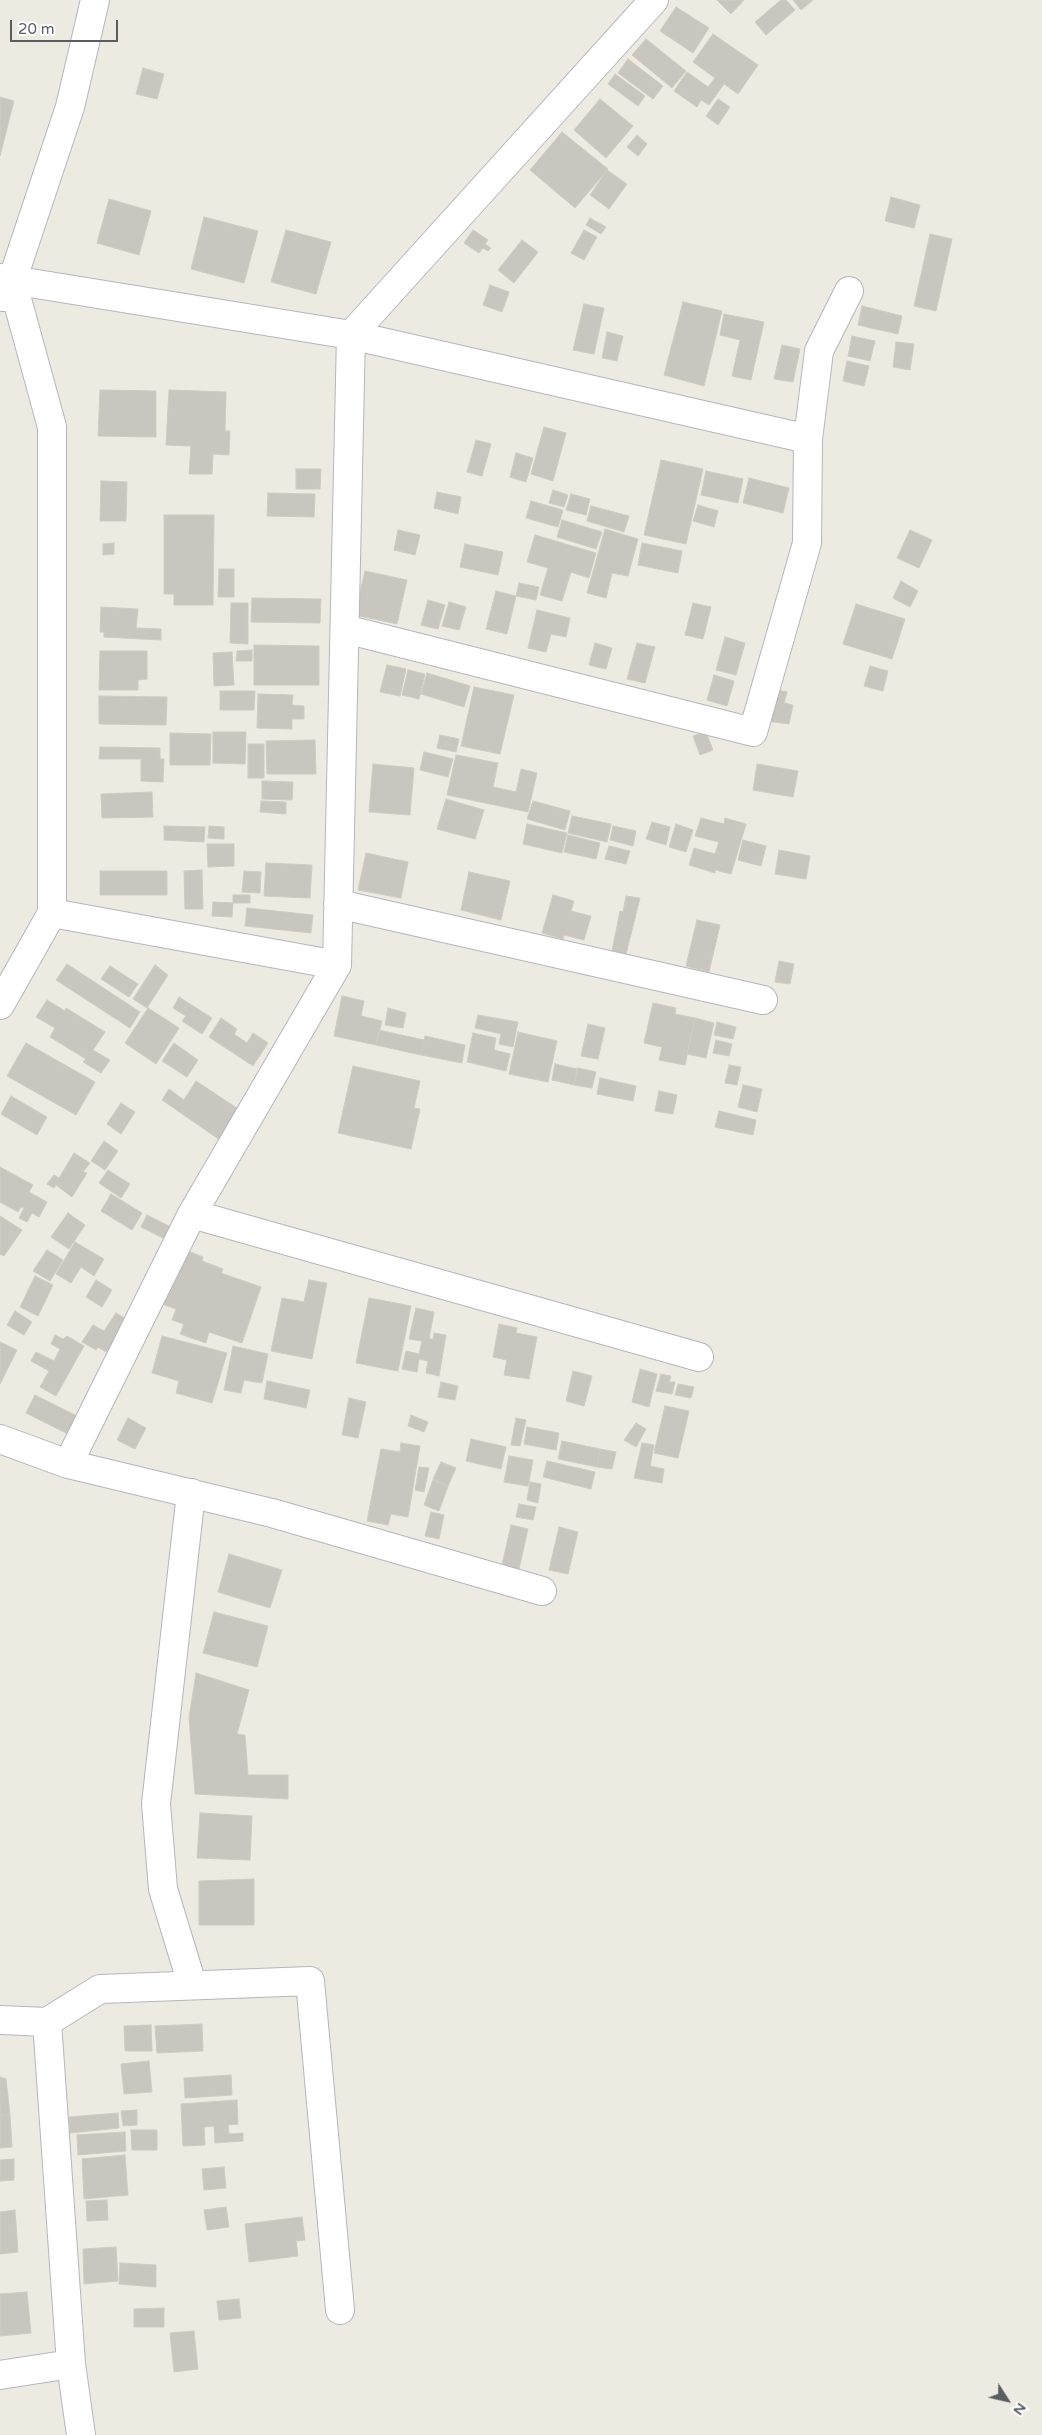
<!DOCTYPE html>
<html>
<head>
<meta charset="utf-8">
<style>
	body { margin:0 }
	#map { position:relative; width:1042px; height:2435px; overflow:hidden; background:#eceae1; font-family:"Varela Round",sans-serif }
	canvas { display:block }
	.north { position:absolute; left:982px; top:2375px; width:50px; height:50px; -webkit-text-stroke:4px #fff; paint-order:stroke; rotate:125deg; font-size:14px; font-weight:700; line-height:20px; text-align:center; color:#595d62 }
	.north::after { content:''; display:block; margin:auto; width:18px; height:22px; background:#595d62; clip-path:polygon(50% 0,100% 100%,50% 72%,0 100%) }
	.scale { position:absolute; left:10px; top:20px; width:108px; height:22px; box-sizing:border-box; border:2px solid #595d62; border-top:0; padding-left:6px; font-size:15px; line-height:18px; white-space:nowrap; color:#595d62; -webkit-text-stroke:4px #fff; paint-order:stroke }
</style>
</head>
<body>
<div id="map">
<canvas width="1042" height="2435"></canvas>
<div class="north">N</div>
<div class="scale">20 m</div>
</div>
<script>
const context = document.querySelector('canvas').getContext('2d');
context.lineJoin = 'round';
function fill(path, color) {
  context.fillStyle = color;
  context.fill(path, 'evenodd');
}
function poly(rows) {
  const path = new Path2D();
  for (const r of rows) {
    path.moveTo(r[0], r[1]);
    for (let i = 2; i < r.length; i += 2) path.lineTo(r[i], r[i + 1]);
  }
  return path;
}
function trace(path, color, width, dash) {
  context.strokeStyle = color;
  context.lineWidth = width;
  context.lineCap = dash ? 'butt' : 'round';
  context.setLineDash(dash || []);
  context.stroke(path);
}
const building = poly([
	[717,0,744,0,731,14,717,0],
	[781,0,786,0,795,10,766,35,755,22,781,0],
	[793,0,813,0,801,10,793,0],
	[676,7,709,28,693,53,660,31,676,7],
	[713,34,758,65,738,94,724,84,709,105,701,100,697,107,674,91,687,72,708,87,715,78,693,62,713,34],
	[646,39,686,71,672,88,632,55,646,39],
	[628,59,663,86,653,99,618,73,628,59],
	[143,68,164,74,157,99,136,94,143,68],
	[615,74,645,96,638,106,608,84,615,74],
	[0,97,14,101,0,156,0,97],
	[600,99,633,126,606,158,574,130,600,99],
	[718,99,730,107,718,125,706,116,718,99],
	[562,132,608,169,575,208,530,170,562,132],
	[637,135,647,144,638,156,627,147,637,135],
	[607,170,627,184,609,209,590,195,607,170],
	[891,197,920,205,914,228,885,221,891,197],
	[109,199,151,211,139,255,97,243,109,199],
	[204,217,258,231,244,283,191,269,204,217],
	[590,218,606,227,601,234,586,225,590,218],
	[286,230,331,242,316,294,271,282,286,230],
	[473,230,488,240,485,244,491,248,488,251,483,248,479,253,464,243,473,230],
	[584,230,597,237,584,260,571,253,584,230],
	[930,234,952,239,936,311,914,306,930,234],
	[522,240,538,252,514,283,498,270,522,240],
	[490,285,509,292,502,312,483,305,490,285],
	[683,302,722,311,704,386,664,375,683,302],
	[584,304,604,308,594,354,573,350,584,304],
	[862,306,902,316,898,334,858,325,862,306],
	[724,314,764,322,751,380,732,376,740,340,720,335,724,314],
	[607,332,623,336,617,361,602,358,607,332],
	[852,336,875,341,870,361,848,356,852,336],
	[896,342,914,344,910,370,893,367,896,342],
	[782,345,800,349,793,382,774,379,782,345],
	[847,361,869,366,864,386,843,381,847,361],
	[100,390,156,391,156,437,98,436,100,390],
	[169,390,226,392,225,431,230,431,229,455,213,454,212,474,189,474,191,446,166,445,169,390],
	[544,427,566,433,553,481,531,474,544,427],
	[476,440,491,444,482,476,467,472,476,440],
	[516,453,533,458,526,482,510,477,516,453],
	[661,460,703,469,686,544,644,535,661,460],
	[296,469,321,469,320,489,296,489,296,469],
	[706,471,743,479,738,503,701,495,706,471],
	[749,478,789,488,783,513,743,503,749,478],
	[101,481,127,482,126,521,100,521,101,481],
	[553,490,568,495,564,507,549,503,553,490],
	[437,492,461,497,458,514,434,508,437,492],
	[268,493,315,494,314,517,267,516,268,493],
	[571,494,590,499,586,515,566,510,571,494],
	[531,501,563,510,558,527,526,518,531,501],
	[698,505,718,511,714,527,693,521,698,505],
	[591,506,629,516,624,532,587,521,591,506],
	[164,515,214,515,213,605,174,605,174,594,164,594,164,515],
	[562,520,602,532,596,549,557,537,562,520],
	[605,529,638,539,628,576,612,573,606,598,587,593,605,529],
	[398,530,420,535,415,555,394,550,398,530],
	[910,530,932,540,919,568,897,558,910,530],
	[535,535,596,553,589,578,571,572,562,601,540,595,548,568,527,562,535,535],
	[114,543,114,554,103,555,103,544,114,543],
	[642,543,682,551,678,573,638,565,642,543],
	[465,544,503,552,498,575,460,567,465,544],
	[219,569,234,569,234,597,218,597,219,569],
	[365,571,407,580,397,624,355,615,365,571],
	[901,581,918,591,910,607,893,598,901,581],
	[519,583,539,587,536,600,516,596,519,583],
	[496,591,516,596,507,634,486,629,496,591],
	[252,598,321,599,320,623,251,622,252,598],
	[428,600,445,605,438,629,421,625,428,600],
	[449,602,466,607,459,630,442,626,449,602],
	[231,603,248,603,248,644,230,643,231,603],
	[693,603,711,607,703,639,685,635,693,603],
	[856,604,905,619,892,659,843,644,856,604],
	[101,607,138,609,136,628,161,629,161,640,104,637,104,632,100,632,101,607],
	[537,610,570,618,566,637,551,634,546,652,528,648,537,610],
	[725,637,745,643,736,675,716,670,725,637],
	[595,643,612,648,606,669,589,665,595,643],
	[637,643,655,647,645,683,627,679,637,643],
	[254,645,319,646,319,685,254,685,254,645],
	[252,650,252,661,236,661,237,651,252,650],
	[100,651,147,651,147,679,138,680,138,690,99,690,100,651],
	[232,652,234,685,214,686,213,653,232,652],
	[387,665,406,669,400,696,380,692,387,665],
	[870,666,888,671,883,691,864,686,870,666],
	[408,670,425,674,419,699,402,695,408,670],
	[427,673,470,686,464,707,421,694,427,673],
	[714,675,734,681,727,706,707,700,714,675],
	[474,687,514,695,500,754,461,746,474,687],
	[772,689,787,692,784,703,793,705,789,724,766,721,772,689],
	[220,691,255,691,254,710,220,710,220,691],
	[258,694,293,695,292,705,304,706,304,719,292,719,292,729,257,728,258,694],
	[99,696,167,697,166,725,99,724,99,696],
	[213,732,246,732,245,764,213,763,213,732],
	[706,732,713,750,700,755,693,736,706,732],
	[170,733,211,734,210,765,170,765,170,733],
	[440,735,459,739,456,752,437,748,440,735],
	[315,740,316,774,267,774,266,741,315,740],
	[248,744,264,744,264,778,248,778,248,744],
	[100,747,160,748,160,759,164,759,163,782,141,781,141,759,99,759,100,747],
	[424,752,453,759,448,777,420,770,424,752],
	[456,755,498,763,493,787,516,792,521,769,537,773,528,812,447,795,456,755],
	[373,764,414,768,410,815,369,812,373,764],
	[757,764,798,771,793,797,753,790,757,764],
	[262,781,293,782,292,800,262,799,262,781],
	[152,792,153,817,102,818,101,794,152,792],
	[446,799,484,810,475,839,437,829,446,799],
	[261,801,286,802,286,814,260,812,261,801],
	[533,801,570,811,565,830,527,819,533,801],
	[572,816,611,824,607,842,568,833,572,816],
	[701,818,724,824,725,818,746,824,731,874,715,870,715,873,689,865,694,848,715,854,719,842,695,836,701,818],
	[652,822,670,827,666,845,646,839,652,822],
	[527,824,567,833,562,853,523,844,527,824],
	[676,824,693,830,686,852,669,847,676,824],
	[164,826,205,827,204,842,164,840,164,826],
	[209,826,224,827,224,839,208,838,209,826],
	[613,826,636,831,633,846,610,840,613,826],
	[568,835,600,843,596,859,564,852,568,835],
	[743,840,766,846,761,866,738,860,743,840],
	[207,844,234,844,234,866,208,867,207,844],
	[609,846,630,851,626,864,605,859,609,846],
	[779,850,810,856,806,879,775,874,779,850],
	[366,853,408,862,401,898,358,890,366,853],
	[266,863,312,865,310,898,264,896,266,863],
	[202,870,203,909,185,909,184,871,202,870],
	[100,871,167,871,167,895,100,895,100,871],
	[244,871,261,872,260,893,242,892,244,871],
	[469,872,510,881,501,920,461,910,469,872],
	[233,895,250,895,250,903,233,903,233,895],
	[553,895,574,901,571,911,591,916,584,940,564,935,563,939,542,933,553,895],
	[626,896,640,898,626,954,612,951,620,911,623,912,626,896],
	[213,902,233,903,232,917,212,916,213,902],
	[247,908,313,915,311,933,245,926,247,908],
	[697,920,720,925,709,972,686,966,697,920],
	[779,961,794,964,790,984,775,982,779,961],
	[67,964,140,1012,130,1028,56,980,67,964],
	[155,965,168,975,147,1008,133,999,155,965],
	[110,966,138,984,129,997,101,979,110,966],
	[342,996,364,1001,361,1016,382,1021,376,1045,334,1036,342,996],
	[179,997,212,1018,202,1034,182,1021,186,1016,173,1008,179,997],
	[47,1000,65,1011,66,1008,105,1032,93,1050,110,1060,101,1073,83,1062,86,1059,50,1037,55,1028,36,1017,47,1000],
	[653,1003,676,1008,675,1014,695,1018,685,1065,659,1060,662,1047,644,1043,653,1003],
	[148,1008,179,1028,156,1064,125,1043,148,1008],
	[388,1008,406,1013,403,1028,385,1025,388,1008],
	[478,1015,518,1022,513,1047,499,1044,501,1034,475,1028,478,1015],
	[221,1018,237,1029,234,1034,247,1043,253,1033,268,1043,253,1066,209,1037,221,1018],
	[695,1018,714,1023,706,1058,687,1054,695,1018],
	[717,1022,736,1027,733,1039,714,1035,717,1022],
	[588,1024,605,1028,598,1059,581,1056,588,1024],
	[379,1030,424,1040,421,1055,376,1045,379,1030],
	[518,1032,557,1041,548,1082,509,1074,518,1032],
	[473,1033,496,1038,494,1050,510,1054,506,1071,467,1062,473,1033],
	[425,1036,465,1045,462,1063,421,1055,425,1036],
	[716,1040,732,1044,729,1056,713,1053,716,1040],
	[26,1043,95,1082,76,1115,7,1076,26,1043],
	[174,1043,198,1060,187,1077,162,1061,174,1043],
	[555,1064,577,1069,574,1085,552,1080,555,1064],
	[729,1065,741,1067,737,1085,725,1083,729,1065],
	[353,1066,420,1081,414,1108,420,1109,411,1149,338,1133,353,1066],
	[578,1068,596,1072,592,1088,574,1085,578,1068],
	[600,1078,636,1086,633,1101,597,1094,600,1078],
	[196,1081,240,1110,220,1140,162,1100,169,1089,184,1100,196,1081],
	[743,1085,762,1089,757,1112,738,1107,743,1085],
	[659,1091,677,1095,673,1114,655,1111,659,1091],
	[11,1096,47,1117,37,1135,1,1114,11,1096],
	[121,1103,135,1112,121,1134,107,1124,121,1103],
	[719,1111,756,1120,753,1135,715,1127,719,1111],
	[104,1141,118,1151,105,1170,91,1161,104,1141],
	[74,1153,90,1163,83,1172,87,1173,72,1197,56,1185,54,1188,47,1184,54,1175,59,1178,74,1153],
	[0,1167,33,1185,29,1192,47,1202,39,1217,32,1213,27,1222,19,1218,24,1208,21,1207,18,1212,0,1202,0,1167],
	[108,1170,130,1184,121,1198,99,1183,108,1170],
	[111,1194,142,1213,132,1230,101,1211,111,1194],
	[68,1213,85,1225,69,1249,51,1237,68,1213],
	[147,1215,175,1229,169,1241,141,1227,147,1215],
	[0,1216,22,1230,4,1256,0,1254,0,1216],
	[75,1242,104,1259,94,1276,81,1267,71,1283,56,1274,75,1242],
	[178,1247,203,1257,202,1261,223,1269,221,1273,261,1287,242,1343,209,1332,206,1343,180,1334,184,1324,172,1320,176,1309,154,1301,178,1247],
	[47,1250,63,1260,50,1281,33,1271,47,1250],
	[35,1276,53,1285,38,1316,20,1307,35,1276],
	[96,1280,112,1290,102,1307,86,1297,96,1280],
	[309,1280,327,1283,312,1359,271,1351,282,1298,304,1302,309,1280],
	[369,1298,411,1306,398,1371,356,1363,369,1298],
	[416,1308,434,1312,429,1339,433,1339,434,1333,446,1335,439,1376,426,1373,428,1361,419,1359,417,1372,402,1369,406,1351,419,1354,422,1341,409,1339,416,1308],
	[15,1311,32,1322,24,1335,7,1325,15,1311],
	[116,1313,131,1322,111,1355,98,1347,96,1350,82,1342,93,1325,104,1331,116,1313],
	[499,1324,517,1328,516,1333,537,1337,529,1379,504,1375,507,1360,493,1357,499,1324],
	[55,1335,63,1339,67,1336,84,1346,56,1396,40,1387,49,1371,31,1361,36,1352,54,1361,60,1349,51,1344,55,1335],
	[162,1336,227,1353,212,1403,176,1393,179,1381,152,1373,162,1336],
	[0,1342,17,1350,0,1384,0,1342],
	[233,1346,268,1354,262,1383,244,1380,241,1393,224,1390,233,1346],
	[640,1369,657,1374,649,1407,632,1402,640,1369],
	[573,1371,592,1376,584,1406,566,1401,573,1371],
	[661,1374,671,1376,669,1382,675,1382,672,1394,656,1391,661,1374],
	[267,1381,310,1390,306,1408,264,1399,267,1381],
	[441,1382,458,1386,455,1400,438,1397,441,1382],
	[678,1384,694,1387,691,1398,675,1395,678,1384],
	[35,1395,85,1420,76,1438,26,1413,35,1395],
	[349,1398,366,1402,358,1438,342,1435,349,1398],
	[665,1406,689,1411,678,1458,654,1453,665,1406],
	[411,1415,428,1422,424,1432,408,1426,411,1415],
	[128,1418,146,1428,135,1449,117,1440,128,1418],
	[516,1418,526,1420,520,1446,511,1445,516,1418],
	[636,1423,646,1429,636,1447,624,1440,636,1423],
	[527,1427,559,1433,556,1450,524,1444,527,1427],
	[471,1439,506,1447,501,1469,466,1461,471,1439],
	[562,1441,600,1449,597,1467,558,1459,562,1441],
	[401,1443,420,1446,408,1517,391,1514,388,1525,367,1521,381,1449,400,1452,401,1443],
	[642,1443,654,1445,650,1466,664,1469,662,1483,634,1478,642,1443],
	[600,1449,616,1452,612,1469,597,1467,600,1449],
	[509,1456,533,1460,528,1486,504,1482,509,1456],
	[547,1461,595,1472,591,1489,543,1477,547,1461],
	[441,1462,456,1468,448,1486,433,1479,441,1462],
	[419,1467,429,1468,424,1492,415,1490,419,1467],
	[433,1480,448,1486,439,1511,424,1505,433,1480],
	[530,1482,541,1484,538,1503,527,1500,530,1482],
	[519,1504,536,1507,533,1520,516,1517,519,1504],
	[431,1512,444,1515,439,1539,425,1536,431,1512],
	[511,1525,528,1529,519,1569,502,1565,511,1525],
	[559,1527,578,1532,568,1574,549,1570,559,1527],
	[229,1554,282,1570,270,1608,218,1592,229,1554],
	[214,1612,268,1626,257,1667,203,1653,214,1612],
	[196,1673,249,1690,237,1734,245,1735,248,1775,288,1775,288,1799,195,1794,189,1718,196,1673],
	[200,1813,252,1816,250,1860,197,1858,200,1813],
	[254,1879,254,1925,199,1925,199,1881,254,1879],
	[202,2024,203,2051,157,2053,155,2026,202,2024],
	[151,2025,152,2051,125,2051,124,2026,151,2025],
	[149,2061,152,2092,124,2094,121,2064,149,2061],
	[231,2075,232,2095,185,2098,184,2078,231,2075],
	[0,2077,6,2079,10,2115,0,2116,0,2077],
	[237,2100,238,2124,228,2125,229,2134,243,2133,243,2141,215,2143,214,2126,204,2127,205,2145,183,2146,181,2104,237,2100],
	[137,2110,137,2125,123,2126,121,2111,137,2110],
	[118,2113,119,2128,70,2133,69,2117,118,2113],
	[10,2115,12,2147,0,2148,0,2116,10,2115],
	[131,2130,157,2130,157,2150,132,2150,131,2130],
	[125,2132,126,2151,78,2155,77,2135,125,2132],
	[125,2155,128,2195,84,2199,82,2159,125,2155],
	[14,2159,14,2180,0,2181,0,2160,14,2159],
	[224,2167,226,2188,204,2190,202,2169,224,2167],
	[107,2200,108,2220,87,2221,86,2201,107,2200],
	[226,2207,229,2227,207,2230,204,2210,226,2207],
	[15,2210,18,2252,0,2254,0,2212,15,2210],
	[302,2217,305,2240,296,2241,298,2256,249,2262,245,2224,302,2217],
	[116,2247,118,2281,84,2284,83,2249,116,2247],
	[120,2263,156,2265,156,2287,119,2284,120,2263],
	[27,2292,31,2333,0,2336,0,2294,27,2292],
	[239,2299,241,2318,219,2320,217,2301,239,2299],
	[164,2308,164,2327,134,2327,134,2309,164,2308],
	[194,2331,198,2369,174,2372,170,2333,194,2331]
]);
const minor = poly([
	[0,278,351,335,808,439],
	[3,297,12,281,70,107,95,0],
	[345,629,753,732,807,543,808,439,819,351,849,291],
	[338,904,763,1000],
	[52,913,337,965],
	[0,1005,52,913,52,427,12,281],
	[192,1214,699,1357],
	[0,1439,68,1464,272,1513,542,1591],
	[68,1464,192,1214,337,965,351,335,654,0],
	[191,1493,156,1804,163,1889,192,1984],
	[0,2020,47,2022,100,1989,310,1981,340,2310],
	[47,2022,71,2364,81,2435],
	[0,2375,71,2364]
]);
fill(building, '#c9c6c0');
trace(building, '#d1cbbf', 1);
trace(minor, '#b3b7bc', 30);
trace(minor, '#fff', 28);
</script>
</body>
</html>
